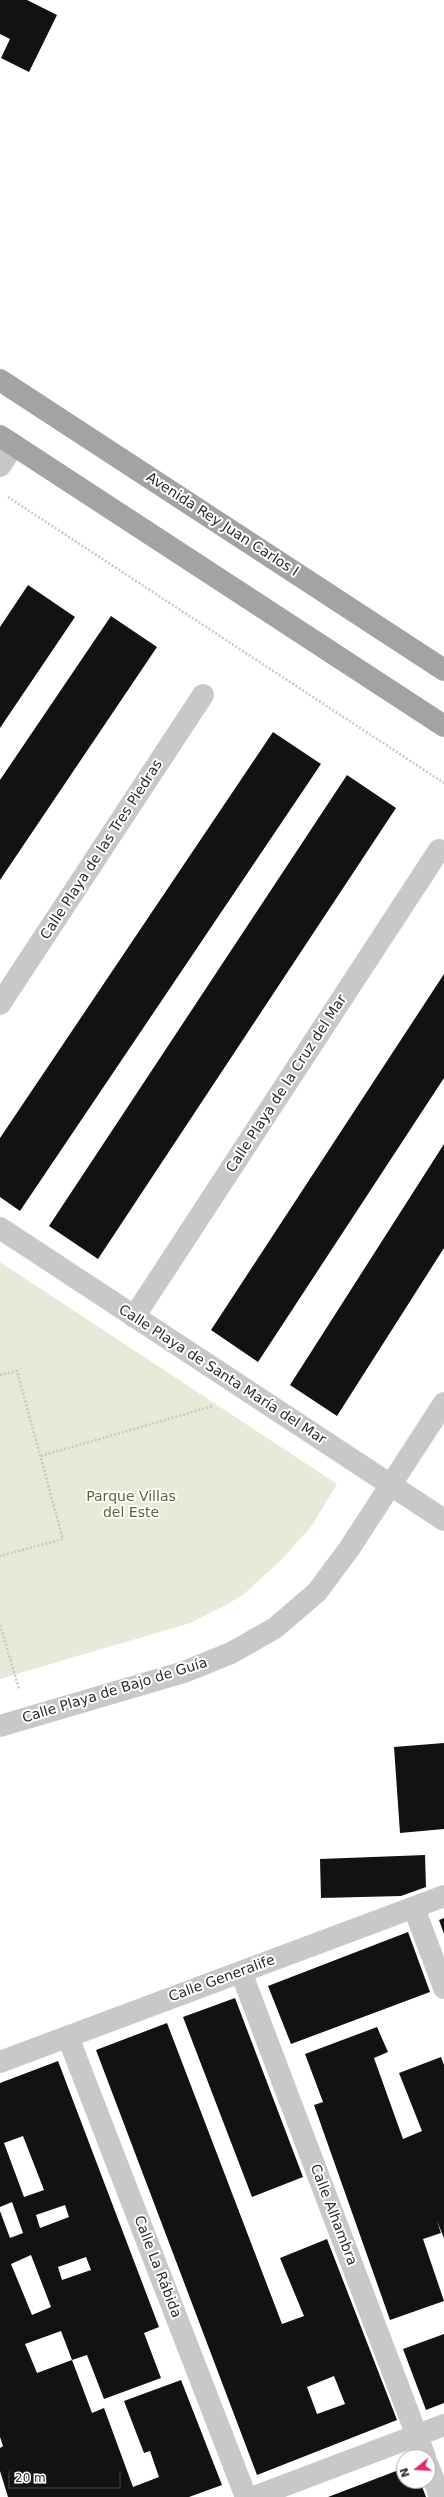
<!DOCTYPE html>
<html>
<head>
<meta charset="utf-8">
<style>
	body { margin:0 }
	#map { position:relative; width:444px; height:2497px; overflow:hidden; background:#fff; font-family:"DejaVu Sans",sans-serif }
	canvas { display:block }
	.north { position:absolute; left:396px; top:2449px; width:40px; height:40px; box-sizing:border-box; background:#fff; border:1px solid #aaa; border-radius:50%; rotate:252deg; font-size:11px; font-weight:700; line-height:16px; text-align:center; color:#2b2b2b }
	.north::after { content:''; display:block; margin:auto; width:14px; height:18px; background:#e82864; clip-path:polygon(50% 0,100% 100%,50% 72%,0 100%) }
	.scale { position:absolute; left:8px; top:2471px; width:113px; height:18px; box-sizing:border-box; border:2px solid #2b2b2b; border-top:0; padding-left:5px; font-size:12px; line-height:14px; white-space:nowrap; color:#2b2b2b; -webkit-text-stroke:3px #fff; paint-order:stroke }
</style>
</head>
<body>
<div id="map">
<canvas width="444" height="2497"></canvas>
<div class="north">N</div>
<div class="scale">20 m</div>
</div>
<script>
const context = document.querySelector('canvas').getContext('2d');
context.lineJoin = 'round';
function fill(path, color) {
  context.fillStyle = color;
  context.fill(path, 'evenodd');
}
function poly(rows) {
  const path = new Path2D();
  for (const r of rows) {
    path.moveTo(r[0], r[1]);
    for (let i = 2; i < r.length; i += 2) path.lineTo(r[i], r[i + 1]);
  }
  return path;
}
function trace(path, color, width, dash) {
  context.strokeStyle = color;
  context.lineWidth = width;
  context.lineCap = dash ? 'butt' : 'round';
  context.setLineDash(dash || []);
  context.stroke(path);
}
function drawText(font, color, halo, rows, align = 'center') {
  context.font = font + ' "DejaVu Sans",sans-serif';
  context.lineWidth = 4;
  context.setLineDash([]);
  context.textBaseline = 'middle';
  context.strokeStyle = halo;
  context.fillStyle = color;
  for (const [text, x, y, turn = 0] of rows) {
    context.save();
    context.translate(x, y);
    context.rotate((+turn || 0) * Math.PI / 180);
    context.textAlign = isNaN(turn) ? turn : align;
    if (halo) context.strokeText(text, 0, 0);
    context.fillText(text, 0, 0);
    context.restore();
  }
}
const green = poly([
	[0,1262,337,1484,311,1527,281,1560,244,1594,226,1605,190,1623,0,1679]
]);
const building = poly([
	[0,0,27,0,57,15,29,72,1,58,10,39,0,34],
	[28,585,75,617,0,728,0,627],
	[111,616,157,647,0,880,0,780],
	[273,732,321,764,20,1211,0,1197,0,1138],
	[347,775,396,808,98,1259,49,1226],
	[444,974,444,1078,258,1362,211,1330],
	[444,1144,444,1248,337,1416,290,1385],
	[444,1743,444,1829,400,1833,394,1747],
	[425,1855,426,1887,401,1896,321,1898,320,1859],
	[444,1918,444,1934,439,1920],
	[408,1932,430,1992,291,2044,268,1986],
	[235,1998,303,2177,252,2197,183,2017],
	[167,2023,282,2324,304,2316,280,2258,327,2239,397,2420,257,2475,96,2050],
	[334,2376,345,2404,317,2414,307,2387],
	[377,2027,388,2052,374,2058,403,2139,422,2131,399,2073,441,2057,444,2065,444,2238,437,2221,441,2233,423,2239,444,2301,390,2320,314,2105,323,2102,305,2054],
	[58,2061,159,2327,144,2333,161,2378,104,2399,87,2355,72,2360,61,2331,25,2344,37,2373,72,2360,92,2413,104,2408,133,2487,159,2477,150,2451,144,2453,124,2401,181,2380,222,2485,189,2497,8,2497,0,2471,0,2448,3,2446,0,2437,0,2211,10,2238,23,2233,12,2202,0,2207,0,2083],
	[23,2136,44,2190,24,2197,4,2143],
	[65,2205,69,2217,40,2228,36,2215],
	[31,2255,51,2307,32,2315,11,2264],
	[86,2257,91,2270,62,2280,58,2267],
	[444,2334,444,2403,426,2410,403,2349],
	[404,2468,404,2481,420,2481,426,2497,328,2497]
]);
const path = poly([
	[8,497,444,783],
	[0,1375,17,1371,63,1539,0,1556],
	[41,1456,213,1406],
	[0,1625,19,1689]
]);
const minor = poly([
	[0,466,14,445],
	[0,1004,203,695],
	[0,1228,444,1520],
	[134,1317,439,850],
	[0,1726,184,1672,231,1653,275,1628,317,1592,349,1549,444,1403],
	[414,1908,444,1988],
	[241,1972,425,2457],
	[68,2037,246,2497],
	[428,2465,440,2497],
	[254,2497,444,2425]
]);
const tertiary = poly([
	[0,2062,444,1896]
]);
const primary = poly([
	[0,380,444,670],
	[0,436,444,726]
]);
const streetNames = [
	["Avenida Rey Juan Carlos I",222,525,33],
	["Calle Playa de las Tres Piedras",102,850,-57],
	["Calle Playa de la Cruz del Mar",287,1084,-57],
	["Calle Playa de Santa María del Mar",222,1375,33],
	["Calle Playa de Bajo de Guía",115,1691,-17],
	["Calle Generalife",222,1979,-20],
	["Calle Alhambra",333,2215,69],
	["Calle La Rábida",157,2267,69]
];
const parkNames = [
	["Parque Villas",131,1497],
	["del Este",131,1513]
];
fill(green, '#e6ead8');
fill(building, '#121212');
trace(path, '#c8c8c8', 2.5, [2, 2]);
trace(minor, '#c8c8c8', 22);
trace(tertiary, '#c8c8c8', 22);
trace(primary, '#a3a3a3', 22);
drawText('14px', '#2b2b2b', '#fff', streetNames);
drawText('14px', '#596739', '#fff', parkNames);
</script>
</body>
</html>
